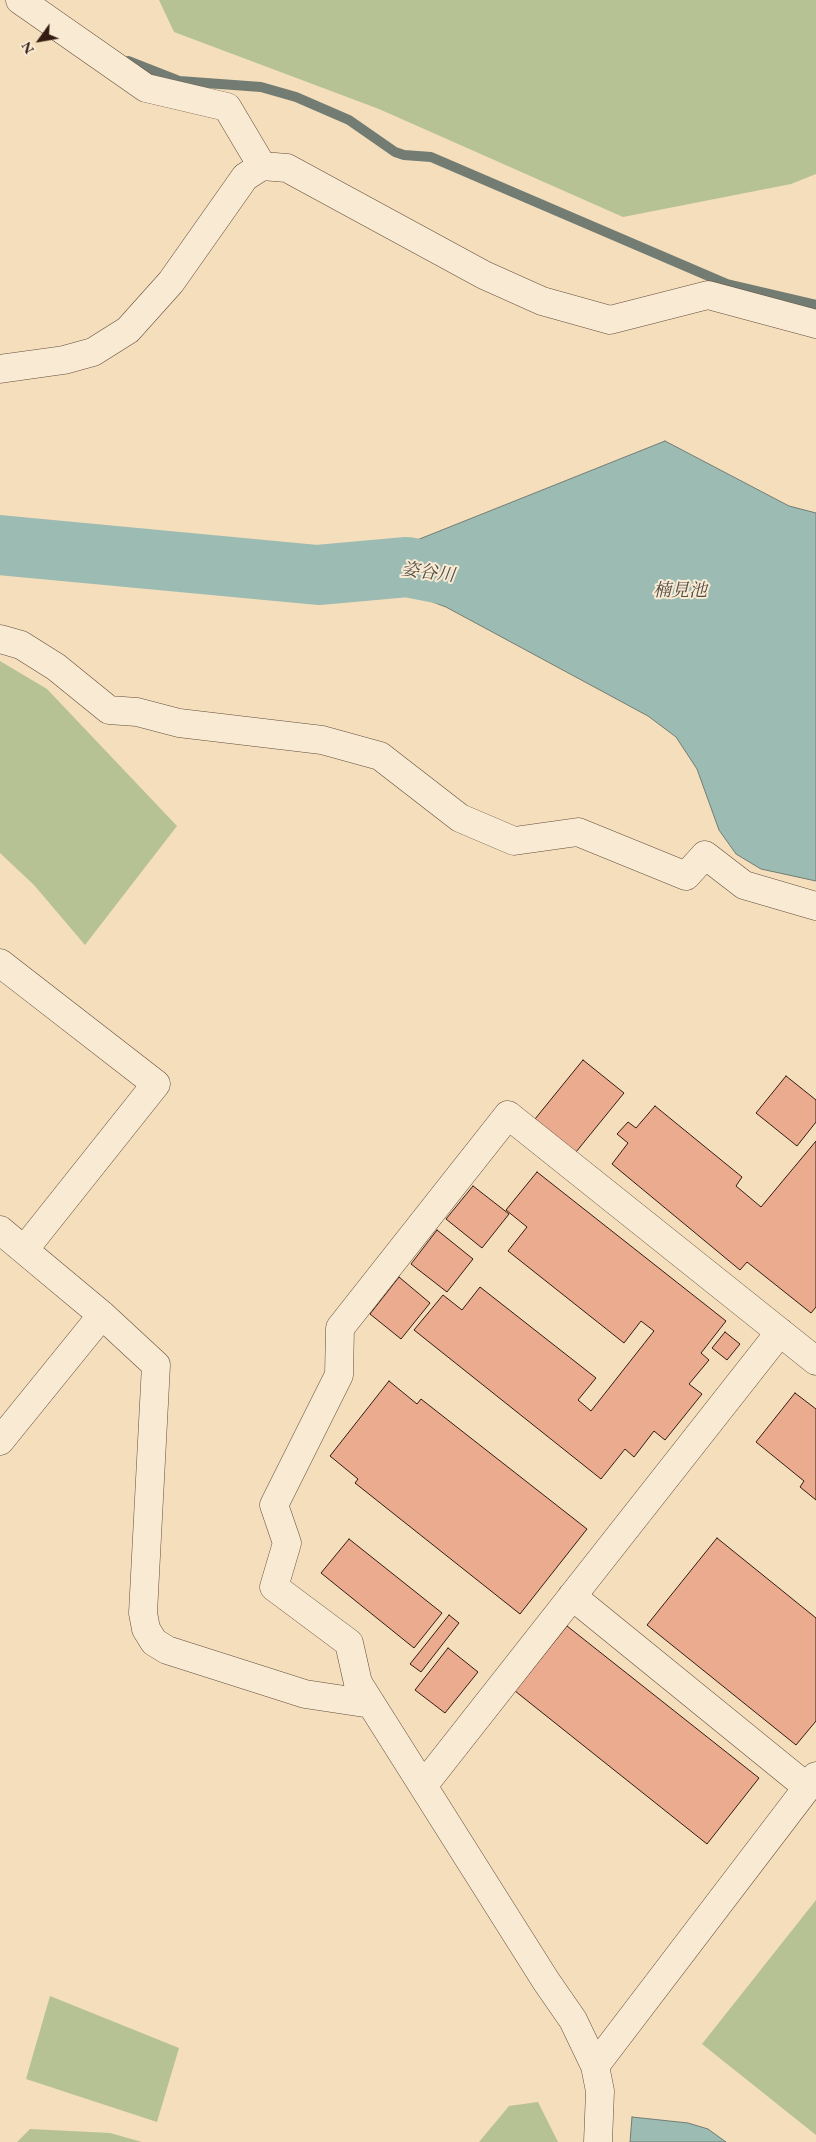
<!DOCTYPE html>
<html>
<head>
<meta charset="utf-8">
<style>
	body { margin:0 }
	#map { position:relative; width:816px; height:2142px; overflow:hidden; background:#f4debb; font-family:"EB Garamond",serif }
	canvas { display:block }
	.north { position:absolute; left:15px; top:15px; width:50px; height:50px; -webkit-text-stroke:4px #f8ead3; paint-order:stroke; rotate:238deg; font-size:14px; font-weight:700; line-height:20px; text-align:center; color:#341c12 }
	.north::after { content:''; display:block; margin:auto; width:18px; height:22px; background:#341c12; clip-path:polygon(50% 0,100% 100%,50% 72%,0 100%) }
</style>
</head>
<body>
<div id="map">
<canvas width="816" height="2142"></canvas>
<div class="north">N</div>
</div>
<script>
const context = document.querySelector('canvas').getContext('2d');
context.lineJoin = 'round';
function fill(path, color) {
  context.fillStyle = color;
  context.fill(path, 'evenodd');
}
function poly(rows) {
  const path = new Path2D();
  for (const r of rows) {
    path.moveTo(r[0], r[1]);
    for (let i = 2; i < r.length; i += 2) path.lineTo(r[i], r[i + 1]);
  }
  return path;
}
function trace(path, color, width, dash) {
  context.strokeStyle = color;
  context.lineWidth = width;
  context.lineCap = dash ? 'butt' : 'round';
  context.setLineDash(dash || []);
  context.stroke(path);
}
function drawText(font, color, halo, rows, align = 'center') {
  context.font = font + ' "EB Garamond","Noto Serif JP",serif';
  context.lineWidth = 4;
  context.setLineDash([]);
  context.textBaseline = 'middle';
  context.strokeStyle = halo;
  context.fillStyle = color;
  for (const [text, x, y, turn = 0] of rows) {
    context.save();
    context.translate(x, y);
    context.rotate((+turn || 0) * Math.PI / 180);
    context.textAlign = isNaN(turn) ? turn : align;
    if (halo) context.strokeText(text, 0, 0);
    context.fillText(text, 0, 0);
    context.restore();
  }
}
const green = poly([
	[159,0,816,0,816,174,791,184,623,217,379,109,174,32],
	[0,661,47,689,177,826,85,945,34,885,0,853],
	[816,1900,816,2135,702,2044],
	[50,1996,179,2048,157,2122,26,2079],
	[538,2102,558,2142,479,2142,509,2106],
	[30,2129,110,2133,142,2142,17,2142]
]);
const water = poly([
	[665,441,789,506,816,513,816,881,761,869,736,854,719,830,697,769,676,737,648,716,446,607,398,589,397,548,665,441],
	[632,2117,688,2123,708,2129,726,2142,630,2142,632,2117]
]);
const stream = poly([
	[128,61,179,81,261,87,296,97,349,120,395,152,404,155,431,157,727,284,816,305]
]);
const river = poly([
	[0,545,318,575,407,567,478,581]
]);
const building = poly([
	[583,1060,624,1093,576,1152,535,1119,583,1060],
	[786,1076,816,1100,816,1122,797,1146,756,1113,786,1076],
	[655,1106,742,1177,736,1186,761,1207,816,1141,816,1307,811,1313,747,1262,740,1270,612,1164,628,1143,617,1134,628,1122,636,1128,655,1106],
	[537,1172,726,1321,701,1353,709,1360,689,1384,702,1394,665,1440,654,1431,634,1457,625,1449,601,1479,414,1330,443,1295,462,1310,480,1287,596,1378,578,1400,591,1411,654,1331,641,1321,624,1343,508,1251,527,1227,506,1210,537,1172],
	[473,1186,509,1214,482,1248,446,1219,473,1186],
	[437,1230,473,1259,447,1292,411,1264,437,1230],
	[399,1277,430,1303,401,1339,370,1314,399,1277],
	[725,1332,740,1344,727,1360,712,1348,725,1332],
	[389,1381,417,1404,421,1399,587,1529,520,1614,355,1483,358,1479,330,1456,389,1381],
	[795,1393,816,1409,816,1500,800,1487,804,1481,756,1442,795,1393],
	[717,1538,816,1618,816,1721,796,1745,647,1625,717,1538],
	[349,1539,442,1613,414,1648,321,1573,349,1539],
	[449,1615,459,1623,421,1672,410,1664,449,1615],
	[567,1626,759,1778,707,1844,515,1691,567,1626],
	[448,1648,478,1672,445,1713,415,1690,448,1648]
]);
const minor = poly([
	[20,0,146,88,227,107,262,166],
	[0,369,64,360,93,352,128,330,171,282,245,177,262,166,287,168,484,275,542,301,610,320,708,295,816,324],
	[0,639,21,645,56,667,109,710,137,712,179,723,322,740,380,756,460,818,514,841,578,832,686,876,705,855,744,885,816,906],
	[0,963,156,1084,24,1250],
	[0,1230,102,1315],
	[0,1441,102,1315,156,1365,143,1613,146,1629,154,1642,167,1650,305,1694,371,1704],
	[572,1596,807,1787],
	[423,1786,780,1332],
	[595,2066,816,1776],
	[598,2142,600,2091,595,2066,573,2020,546,1981,358,1683,349,1643,274,1587,287,1543,274,1505,339,1375,340,1328,508,1115,816,1361]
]);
const waterNames = [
	["姿谷川",428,573,7],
	["楠見池",680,591]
];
fill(green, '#b6c294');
fill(water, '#9cbcb3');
trace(water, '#727c73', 1);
trace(stream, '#727c73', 10);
trace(river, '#9cbcb3', 60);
fill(building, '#eaab8f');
trace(building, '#341c12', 1);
trace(minor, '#644c3c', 29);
trace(minor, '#f8ead3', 28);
drawText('italic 18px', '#534c42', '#f8ead3', waterNames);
</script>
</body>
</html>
